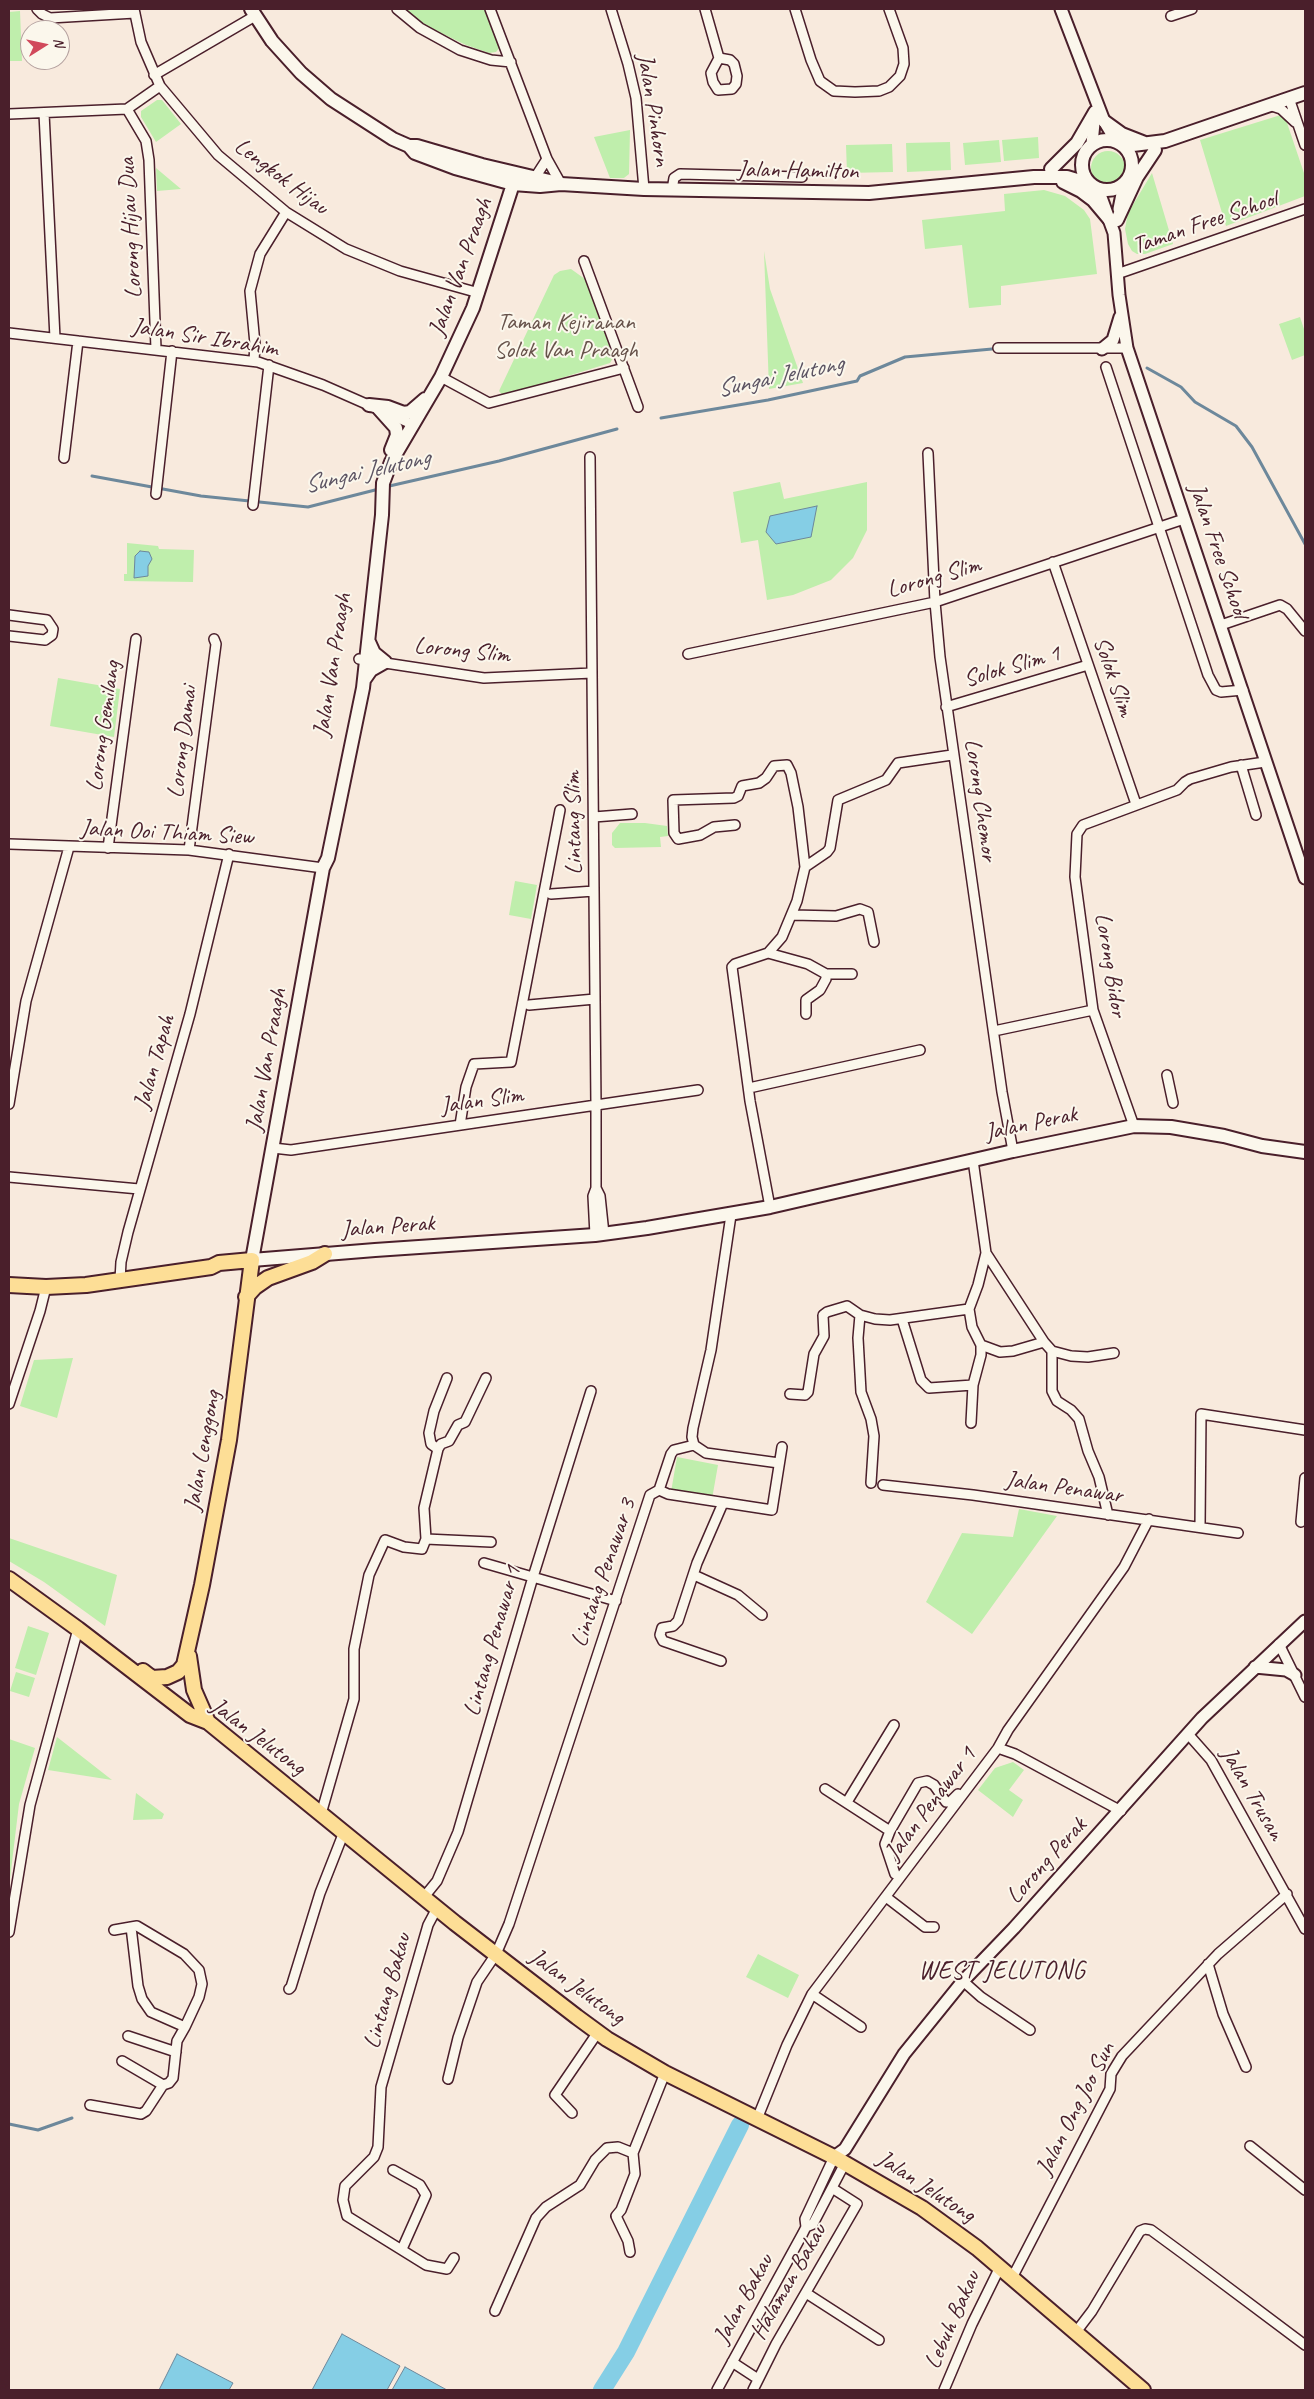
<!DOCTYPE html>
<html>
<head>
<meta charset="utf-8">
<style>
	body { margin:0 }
	#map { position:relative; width:1314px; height:2399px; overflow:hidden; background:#f8eadd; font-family:Caveat,sans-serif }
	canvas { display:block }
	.frame { position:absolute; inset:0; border:10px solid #4a1f2b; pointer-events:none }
	.north { position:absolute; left:20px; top:20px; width:50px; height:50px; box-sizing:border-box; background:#fbf7ec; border:1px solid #b4a19f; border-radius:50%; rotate:80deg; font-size:14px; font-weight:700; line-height:20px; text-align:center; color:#4a1f2b }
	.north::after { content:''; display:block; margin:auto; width:18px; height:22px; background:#d1495b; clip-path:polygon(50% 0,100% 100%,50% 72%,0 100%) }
</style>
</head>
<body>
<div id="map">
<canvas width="1314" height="2399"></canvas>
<div class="frame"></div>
<div class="north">N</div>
</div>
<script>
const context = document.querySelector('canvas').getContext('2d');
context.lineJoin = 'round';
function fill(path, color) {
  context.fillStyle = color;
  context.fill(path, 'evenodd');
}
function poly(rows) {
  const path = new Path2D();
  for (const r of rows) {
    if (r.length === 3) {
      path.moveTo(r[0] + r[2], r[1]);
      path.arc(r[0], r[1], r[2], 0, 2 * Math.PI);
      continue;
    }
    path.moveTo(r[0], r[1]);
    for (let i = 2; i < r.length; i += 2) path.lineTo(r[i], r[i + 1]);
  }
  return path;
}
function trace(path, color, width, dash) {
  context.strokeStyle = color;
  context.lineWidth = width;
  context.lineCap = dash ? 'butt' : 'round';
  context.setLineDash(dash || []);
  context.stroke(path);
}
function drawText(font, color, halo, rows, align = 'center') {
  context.font = font + ' Caveat,sans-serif';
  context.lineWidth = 4;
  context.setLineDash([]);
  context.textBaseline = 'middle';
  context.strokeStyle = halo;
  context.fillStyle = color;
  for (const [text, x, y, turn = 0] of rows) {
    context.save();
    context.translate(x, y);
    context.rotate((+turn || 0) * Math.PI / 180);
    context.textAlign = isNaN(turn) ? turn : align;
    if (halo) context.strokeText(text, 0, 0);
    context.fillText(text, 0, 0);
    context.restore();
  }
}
const green = poly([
	[403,9,487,9,500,41,500,47,496,52,489,53,466,45,420,23],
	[20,11,22,61,9,61,9,12],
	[157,100,162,100,181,124,156,142,141,117,141,111],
	[1284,114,1305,176,1305,196,1226,226,1200,140],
	[630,130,629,174,624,178,610,178,594,137],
	[1038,137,1039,158,1004,161,1002,140],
	[999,140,1001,162,965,165,963,143],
	[950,142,951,170,907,172,906,143],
	[892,144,893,172,847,173,846,145],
	[1108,168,17],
	[156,168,181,189,157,191],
	[1152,173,1173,244,1145,254,1137,254,1132,251,1128,244,1125,229,1128,213],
	[1044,190,1065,196,1084,210,1090,219,1097,274,1001,286,1001,305,969,308,962,245,925,249,922,220,1005,211,1004,194],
	[764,251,770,289,803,383,769,389],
	[571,269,585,279,613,352,613,358,610,363,503,396,499,391,554,275,560,271],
	[1300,317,1305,332,1305,355,1292,360,1279,324],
	[780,482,784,499,867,482,867,530,853,558,831,580,793,595,767,600,758,540,741,543,733,492],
	[127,543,158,546,159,549,194,550,193,582,124,581,124,574,127,574],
	[58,678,120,689,114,737,50,726],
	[620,823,645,823,667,826,668,836,660,837,661,847,615,848,612,845,612,833],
	[515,881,537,885,531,919,509,915],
	[73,1358,57,1418,20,1406,34,1360],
	[677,1457,718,1465,712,1499,671,1492],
	[1019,1509,1057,1516,972,1634,926,1602,962,1533,1013,1537],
	[9,1538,117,1575,105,1626,44,1582,9,1561],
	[28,1626,49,1633,36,1675,15,1668],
	[16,1672,35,1678,29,1697,10,1691],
	[57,1737,112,1780,48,1770],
	[9,1739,35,1748,19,1804,9,1887],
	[1013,1762,1024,1770,1009,1790,1023,1800,1013,1817,978,1790,995,1768],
	[136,1793,164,1814,162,1819,133,1820],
	[758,1954,799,1975,788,1998,746,1977]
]);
const water = poly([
	[817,506,811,537,776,544,766,532,770,516,817,506],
	[140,551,149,552,152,559,148,566,148,576,134,578,135,556,140,551],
	[342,2334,400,2366,387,2390,312,2390,342,2334],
	[177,2354,233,2383,229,2390,159,2390,177,2354],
	[405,2367,447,2390,392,2390,405,2367]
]);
const stream = poly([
	[1147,368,1181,387,1195,402,1236,426,1252,447,1305,544],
	[661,418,768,400,857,381,860,376,905,357,992,349],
	[92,476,201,496,308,507,379,489],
	[385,487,499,461,617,429],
	[9,2124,38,2130,72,2118]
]);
const river = poly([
	[602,2390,626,2352,740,2125]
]);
const minor = poly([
	[37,9,42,14,50,18,135,13],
	[134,9,141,42,160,86,218,155,286,212,346,249,400,271,479,293],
	[397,9,420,28,460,50,491,60,511,62],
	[490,9,547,159,561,184],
	[611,9,628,64,636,98,644,189],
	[705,9,719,58],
	[795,9,811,60,820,81,834,91,855,92,879,91,889,87,900,76,904,64,903,48,889,9],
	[1171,16,1192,9],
	[719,58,730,60,734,64,737,76,736,84,732,89,718,90,713,82,711,73,719,58],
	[154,75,255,16],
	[1289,98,1305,145],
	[1269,105,1281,109,1295,122],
	[127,109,146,141,149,160,156,349],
	[44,113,55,338],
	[9,114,127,109,160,86],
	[536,176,547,159],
	[672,190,674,178,680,174,802,177],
	[584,261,638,407],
	[1117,274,1305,209],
	[9,333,258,362,323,385,414,425],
	[998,348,1127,348],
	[254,361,255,344,250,291,260,254,286,212],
	[1106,367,1208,675,1216,690,1221,692,1243,690],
	[441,377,489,403,624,368],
	[928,453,935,602,940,657,1002,1092,1013,1151],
	[590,457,596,1105,596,1188,593,1196,595,1235],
	[64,458,78,341],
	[156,494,172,351],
	[253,505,269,365],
	[1053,562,1136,804],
	[9,615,47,620,53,629,52,635,45,640,9,636],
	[1221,625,1280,605,1287,609,1305,631],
	[688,654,935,602,1184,519],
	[359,659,484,678,592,673],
	[946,707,1088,665],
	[1241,765,1256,815],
	[594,817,632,814],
	[735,825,714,827,700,835,678,839,674,833,673,800,734,798,738,796,742,786,759,783,766,778,774,766,787,765,791,773,798,807,805,867],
	[9,844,189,850,323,868],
	[108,848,136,639],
	[189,850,216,644,214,639],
	[551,894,594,891],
	[792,915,836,916,860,909,868,912,874,942],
	[768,953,808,964,826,974,852,974],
	[529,1005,595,999],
	[806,1014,806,1000,820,990,826,979,826,974],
	[994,1031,1093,1010],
	[1167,1075,1173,1103],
	[749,1088,920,1050],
	[9,1104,26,1001,69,847],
	[460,1125,466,1087,474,1064,511,1062,560,810],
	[1134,1126,1093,1010,1075,877,1077,834,1083,825,1177,790,1185,782,1190,779,1231,767,1265,762],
	[273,1148,291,1150,698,1090],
	[973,1160,986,1253,978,1285,969,1309,972,1327,981,1345,1000,1352,1013,1351,1044,1342],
	[9,1177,139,1189],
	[596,1188,600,1196,604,1234],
	[770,1207,750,1101,732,967,735,964,768,953,782,937,797,901,805,867,827,852,830,848,838,800,886,780,898,763,952,755],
	[986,1253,1044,1342,1052,1351,1071,1356,1088,1357,1114,1353],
	[120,1280,121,1262,128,1232,190,1014,229,854],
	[860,1315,858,1338,861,1392,871,1419,874,1436,871,1483],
	[902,1319,921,1380,929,1388,973,1385],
	[1052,1351,1052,1391,1057,1401,1071,1410,1079,1419,1088,1451,1099,1477,1108,1515],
	[790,1394,805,1395,808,1392,814,1354,824,1336,823,1315,827,1312,847,1306,860,1315,875,1319,890,1320,969,1309],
	[9,1404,40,1311,46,1287],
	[971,1423,973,1385,981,1355,981,1345],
	[694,1445,706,1453,779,1463],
	[438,1449,441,1444,449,1441,458,1425,465,1422,486,1378],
	[883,1485,973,1495,1238,1533],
	[659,1490,668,1494,772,1510,782,1447],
	[1301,1522,1305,1478],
	[1200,1527,1201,1414,1305,1430],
	[426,1539,424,1508,438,1449,431,1444,429,1433,434,1411,447,1378],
	[484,1563,616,1601],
	[694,1575,738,1595,762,1615],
	[1279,1644,1305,1697],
	[721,1661,663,1641,660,1635,662,1628,673,1626,678,1621,697,1563,723,1503],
	[1188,1734,1211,1760,1305,1929],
	[998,1748,1015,1754,1121,1811],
	[825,1789,890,1831],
	[847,1802,894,1725],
	[321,1814,354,1699,354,1649,369,1575,385,1540,404,1547,422,1549,426,1539,491,1542],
	[895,1874,885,1844,890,1831,918,1783,927,1781,934,1785,946,1802,950,1802,958,1794],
	[424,1897,437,1881,458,1832,533,1577,591,1391],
	[886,1897,925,1927,934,1927],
	[437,1908,428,1925,381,2087,378,2147,374,2157,345,2186,343,2200,347,2216,426,2265,447,2269,454,2258],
	[114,1930,131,1927],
	[9,1932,30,1805,78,1629],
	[1208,1964,1223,2014,1246,2067],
	[963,1981,981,1997,1030,2030],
	[289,1989,291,1987,320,1893,344,1832],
	[812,1994,861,2027],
	[128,2036,176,2052],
	[122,2061,163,2085,169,2083,173,2078,177,2041,185,2027,199,1997,202,1984,199,1970,184,1954,137,1926,131,1927,138,1986,142,1999,151,2012,185,2027],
	[448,2079,458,2038,477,1982,496,1954,509,1924,650,1495,659,1490,671,1454,674,1450,694,1445,692,1437,693,1428,711,1350,731,1215],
	[90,2105,141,2114,146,2111,163,2085],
	[572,2113,555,2095,598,2032],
	[757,2119,787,2045,812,1994,998,1748,1008,1730,1124,1567,1149,1519],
	[1250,2146,1305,2190],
	[393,2170,420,2185,426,2195,402,2249],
	[806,2227,813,2224,845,2163],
	[630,2252,628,2241,616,2216,621,2210,635,2174,633,2153,665,2073],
	[1012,2278,1110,2089,1111,2074,1122,2056,1218,1954,1287,1894],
	[806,2293,879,2340],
	[495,2311,536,2218,546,2207,580,2185,595,2160,607,2148,618,2147,633,2153],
	[1076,2332,1092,2311,1140,2231,1145,2229,1151,2230,1185,2255,1305,2345],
	[732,2362,758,2379],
	[717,2390,803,2233,806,2227,805,2219,834,2157],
	[753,2390,776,2344,857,2204,832,2188],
	[944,2390,972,2324,1000,2267]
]);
const tertiary = poly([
	[1061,9,1104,121,1116,141],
	[1092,144,1095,112],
	[1098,189,1114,233,1119,295,1127,348,1305,878],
	[1119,209,1124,184],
	[1102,349,1113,340,1120,317],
	[1255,1667,1286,1670,1295,1675],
	[834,2157,845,2149,904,2054,963,1981,1014,1928,1202,1718,1305,1621]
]);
const secondary = poly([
	[251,9,272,41,301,73,331,99,393,139,409,146,417,146,482,165,554,182],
	[1104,121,1122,134,1145,143],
	[1107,165,25],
	[409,146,415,153,455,168,513,184,540,186,561,184,644,189,869,193,1034,177,1067,177,1090,184],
	[1125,146,1165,141,1305,93],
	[1051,169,1077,143,1095,112],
	[1063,182,1081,191,1093,200,1109,219],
	[513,184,473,308,441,377,391,462,383,483,382,515,363,688,328,858,323,868,252,1260,375,1250,595,1235,647,1228,770,1207,1013,1151,1134,1126,1171,1127,1224,1136,1262,1146,1305,1152],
	[1117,220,1137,177,1155,150],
	[369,405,388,407,404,413,410,412,425,399],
	[379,409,396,428,397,435,391,450],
	[364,680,371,670,385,662,374,653,369,642]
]);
const primary = poly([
	[9,1285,46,1287,86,1285,211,1267,219,1263,252,1260,229,1440,202,1585,184,1665,178,1672,167,1677,152,1678,143,1671],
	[246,1297,255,1287,268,1278,312,1262,325,1254],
	[9,1579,78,1629,190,1715,208,1722,455,1923,577,2017,607,2039,665,2073,834,2157,922,2208,977,2248,1143,2390],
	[189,1656,194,1690,208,1722]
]);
const streetNames = [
	["Jalan Pinhorn",653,110,81],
	["Jalan Hamilton",798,171,1],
	["Lengkok Hijau",281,177,37],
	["Taman Free School",1205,223,-19],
	["Lorong Hijau Dua",131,228,-93],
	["Jalan Van Praagh",461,267,-70],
	["Jalan Sir Ibrahim",205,338,9],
	["Jalan Free School",1218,551,71],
	["Lorong Slim",934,578,-16],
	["Lorong Slim",462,651,6],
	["Jalan Van Praagh",333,665,-81],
	["Solok Slim 1",1012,667,-16],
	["Solok Slim",1113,677,71],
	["Lorong Gemilang",104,726,-82],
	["Lorong Damai",183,742,-83],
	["Lorong Chemor",980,800,82],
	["Lintang Slim",574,823,-91],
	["Jalan Ooi Thiam Siew",167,833,3],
	["Lorong Bidor",1110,965,81],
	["Jalan Van Praagh",267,1060,-80],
	["Jalan Tapah",155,1062,-74],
	["Jalan Slim",482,1101,-8],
	["Jalan Perak",1031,1124,-12],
	["Jalan Perak",388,1227,-4],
	["Jalan Lenggong",203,1451,-80],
	["Jalan Penawar",1064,1488,8],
	["Lintang Penawar 3",604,1573,-71],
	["Lintang Penawar 1",493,1641,-74],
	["Jalan Jelutong",258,1737,37],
	["Jalan Trusan",1252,1794,60],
	["Jalan Penawar 1",931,1804,-53],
	["Lorong Perak",1047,1861,-48],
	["Jalan Jelutong",577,1987,36],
	["Lintang Bakau",388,1991,-74],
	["Jalan Ong Joo Sun",1076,2109,-63],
	["Jalan Jelutong",926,2187,33],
	["Halaman Bakau",789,2282,-60],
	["Jalan Bakau",744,2299,-61],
	["Lebuh Bakau",953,2320,-66]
];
const parkNames = [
	["Taman Kejiranan",566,323],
	["Solok Van Praagh",566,351]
];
const waterNames = [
	["Sungai Jelutong",780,377,-12],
	["Sungai Jelutong",367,472,-13]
];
const neighbourhoodNames = [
	["WEST JELUTONG",1002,1971]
];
fill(green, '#bfeeac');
fill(water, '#85cee5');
trace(water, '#6d889b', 1);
trace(stream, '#6d889b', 3);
trace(river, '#85cee5', 18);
trace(minor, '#4a1f2b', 12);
trace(tertiary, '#4a1f2b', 15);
trace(secondary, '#4a1f2b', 16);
trace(primary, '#4a1f2b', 18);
trace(minor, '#fbf7ec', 9);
trace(tertiary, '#fbf7ec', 11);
trace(secondary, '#fbf7ec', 12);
trace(primary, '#fdde96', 14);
drawText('24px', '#4a1f2b', '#fbf7ec', streetNames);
drawText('24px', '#67534b', '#fbf7ec', parkNames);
drawText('italic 25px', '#5c5463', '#fbf7ec', waterNames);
context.letterSpacing = '1px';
drawText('25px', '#4a1f2b', '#fbf7ec', neighbourhoodNames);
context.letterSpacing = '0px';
</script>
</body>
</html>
